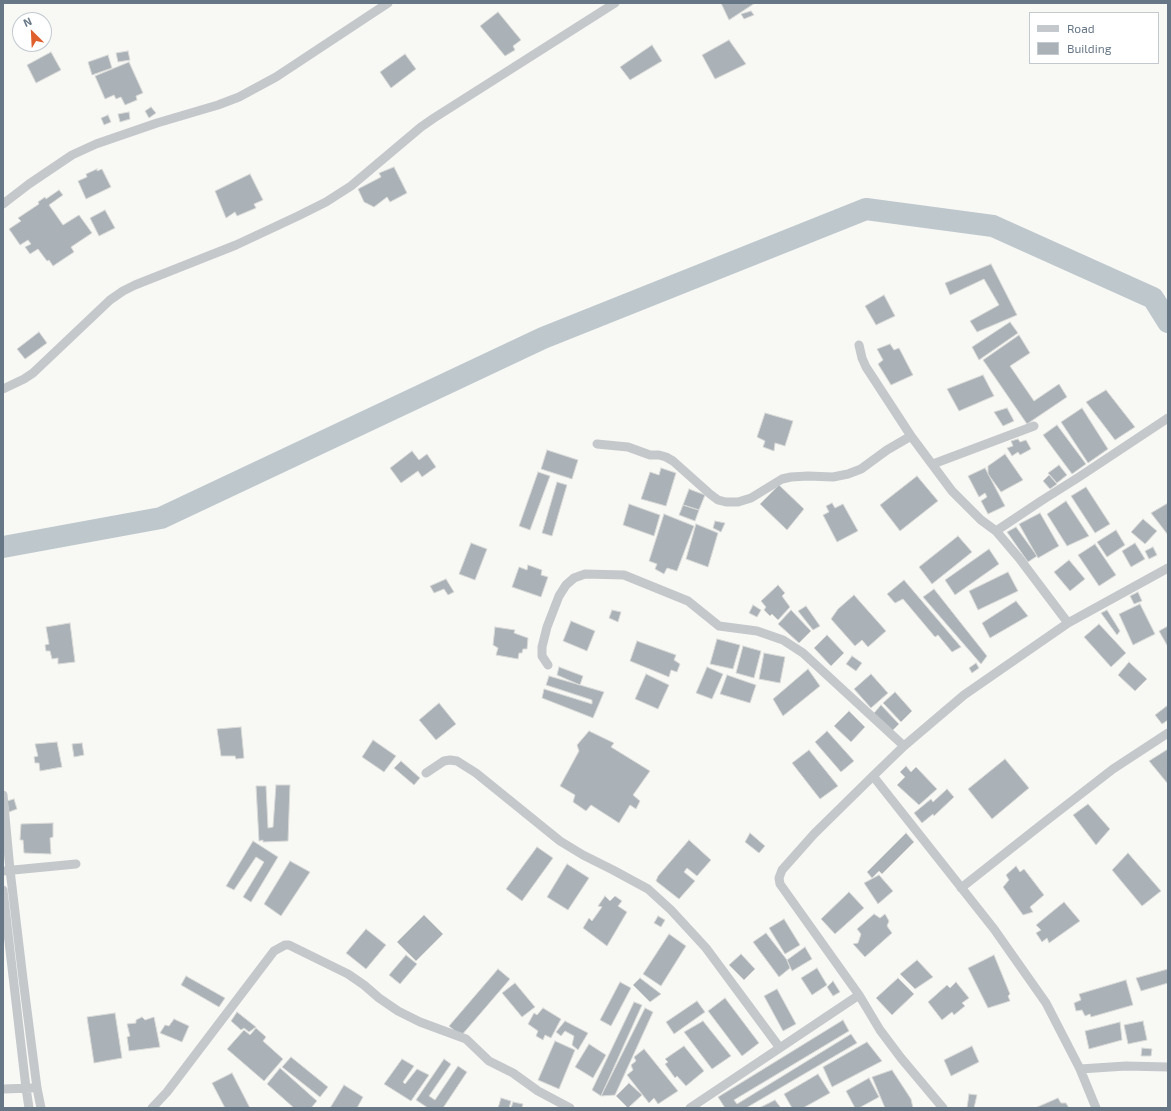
<!DOCTYPE html>
<html>
<head>
<meta charset="utf-8">
<style>
	body { margin:0 }
	#map { position:relative; width:1171px; height:1111px; overflow:hidden; background:#f8f8f5; font-family:"Exo 2",sans-serif }
	canvas { display:block }
	.frame { position:absolute; inset:0; border:4px solid #677786; pointer-events:none }
	.legend { position:absolute; left:1029px; top:12px; width:130px; height:52px; box-sizing:border-box; background:#fff; border:1px solid #c2c9cf; margin:0; padding:5px 7px; list-style:none; font-size:12px; color:#677786 }
	.legend li { display:flex; align-items:center; gap:8px; height:20px }
	.legend b { width:20px; border:1px solid #c2c9cf }
	.north { position:absolute; left:12px; top:12px; width:40px; height:40px; box-sizing:border-box; background:#fff; border:1px solid #c2c9cf; border-radius:50%; rotate:336deg; font-size:11px; font-weight:700; line-height:16px; text-align:center; color:#677786 }
	.north::after { content:''; display:block; margin:auto; width:14px; height:18px; background:#e0602d; clip-path:polygon(50% 0,100% 100%,50% 72%,0 100%) }
</style>
</head>
<body>
<div id="map">
<canvas width="1171" height="1111"></canvas>
<div class="frame"></div>
<ul class="legend">
<li><b style="height:5px;background:#c4c8cb"></b>Road</li>
<li><b style="height:11px;background:#aab2b8"></b>Building</li>
</ul>
<div class="north">N</div>
</div>
<script>
const context = document.querySelector('canvas').getContext('2d');
context.lineJoin = 'round';
function poly(rows) {
  const path = new Path2D();
  for (const r of rows) {
    path.moveTo(r[0], r[1]);
    for (let i = 2; i < r.length; i += 2) path.lineTo(r[i], r[i + 1]);
  }
  return path;
}
function trace(path, color, width, dash) {
  context.strokeStyle = color;
  context.lineWidth = width;
  context.lineCap = dash ? 'butt' : 'round';
  context.setLineDash(dash || []);
  context.stroke(path);
}
function fill(path, color) {
  context.fillStyle = color;
  context.fill(path, 'evenodd');
}
const river = poly([
	[3,547,161,518,543,338,866,209,993,226,1153,298,1168,322]
]);
const building = poly([
	[721,3,755,3,729,20,721,3],
	[751,11,754,15,744,19,741,14,751,11],
	[498,12,521,40,513,46,515,50,505,56,480,26,498,12],
	[729,40,746,64,715,79,702,55,729,40],
	[652,45,662,61,630,80,620,67,652,45],
	[128,51,130,60,118,62,116,53,128,51],
	[51,52,61,70,36,83,27,65,51,52],
	[405,54,416,69,391,88,380,72,405,54],
	[108,55,112,68,92,75,88,62,108,55],
	[129,62,143,93,136,96,137,100,125,105,121,97,116,99,114,95,105,99,95,76,129,62],
	[151,107,156,113,149,118,145,111,151,107],
	[129,112,130,119,120,122,118,114,129,112],
	[108,115,111,122,104,125,101,118,108,115],
	[394,167,407,193,390,202,387,197,374,207,364,202,358,189,381,177,379,173,394,167],
	[97,169,97,171,102,169,111,187,86,199,78,181,87,177,86,174,97,169],
	[250,174,263,200,254,204,256,208,237,216,235,212,226,218,215,191,250,174],
	[59,190,63,195,49,205,63,225,79,215,92,233,71,247,74,252,53,266,49,260,47,261,38,249,30,254,25,247,31,244,28,240,20,245,9,229,21,221,18,218,39,204,38,202,45,197,46,199,59,190],
	[105,210,115,228,99,236,90,218,105,210],
	[991,264,1017,315,977,332,970,321,999,305,984,279,950,295,945,283,991,264],
	[884,295,895,316,876,325,865,306,884,295],
	[1010,322,1018,333,979,360,972,347,1010,322],
	[39,332,47,343,25,359,17,349,39,332],
	[1019,335,1030,353,1010,366,1034,401,1059,384,1067,397,1027,424,983,360,1019,335],
	[890,344,894,350,899,348,913,375,891,385,878,364,883,360,877,349,890,344],
	[983,375,994,396,959,411,947,389,983,375],
	[1106,390,1135,427,1115,440,1086,402,1106,390],
	[1007,408,1014,421,1003,426,994,412,1007,408],
	[1082,408,1108,449,1088,463,1061,422,1082,408],
	[765,413,793,421,785,446,775,443,774,451,763,447,765,441,757,437,765,413],
	[1057,425,1086,464,1072,474,1043,435,1057,425],
	[1018,439,1020,442,1026,440,1031,449,1020,455,1018,452,1012,456,1007,448,1013,446,1011,441,1018,439],
	[547,450,578,460,572,479,541,469,547,450],
	[412,451,419,460,427,454,436,467,422,477,418,471,401,483,390,468,412,451],
	[1005,454,1023,480,1001,492,988,474,988,466,1005,454],
	[1059,465,1067,475,1057,483,1048,473,1059,465],
	[661,468,676,473,666,506,641,499,650,472,659,475,661,468],
	[985,468,1005,506,988,514,981,501,987,497,985,493,979,497,968,476,985,468],
	[538,472,550,476,530,530,519,526,538,472],
	[1049,475,1057,484,1050,489,1043,481,1049,475],
	[917,476,938,501,900,531,880,505,917,476],
	[557,482,567,485,552,536,542,533,557,482],
	[779,485,804,509,787,530,760,504,779,485],
	[1086,487,1110,524,1095,533,1071,496,1086,487],
	[689,489,705,495,699,510,683,505,689,489],
	[1066,501,1089,536,1067,546,1047,514,1066,501],
	[832,503,835,508,843,504,858,531,837,542,823,515,829,512,826,506,832,503],
	[1168,503,1168,535,1151,513,1168,503],
	[629,504,660,515,654,536,623,525,629,504],
	[683,505,699,510,695,521,679,515,683,505],
	[1040,513,1059,546,1038,558,1019,524,1040,513],
	[664,514,694,526,677,571,667,568,664,574,655,569,657,564,649,561,664,514],
	[1143,519,1157,531,1145,544,1131,532,1143,519],
	[715,521,725,523,721,532,713,528,715,521],
	[696,524,718,533,708,567,686,559,696,524],
	[1016,527,1037,556,1028,562,1007,532,1016,527],
	[1116,530,1125,545,1107,557,1097,542,1116,530],
	[958,536,972,552,932,584,919,567,958,536],
	[471,543,487,549,475,580,459,574,471,543],
	[1135,543,1145,559,1131,567,1122,551,1135,543],
	[1095,544,1116,575,1099,586,1078,555,1095,544],
	[1153,547,1157,555,1149,559,1145,551,1153,547],
	[989,549,999,564,955,595,945,580,989,549],
	[1069,560,1085,579,1070,591,1054,572,1069,560],
	[528,565,542,570,541,575,548,577,541,597,512,587,519,567,527,570,528,565],
	[1008,572,1018,591,978,610,969,591,1008,572],
	[446,579,454,592,448,595,444,589,434,593,430,586,446,579],
	[904,580,961,647,952,652,938,635,935,637,903,599,895,603,887,594,904,580],
	[778,585,785,593,782,596,790,607,778,620,772,614,770,616,764,610,766,607,761,601,778,585],
	[934,589,987,656,981,664,923,597,934,589],
	[1138,592,1142,601,1134,604,1130,596,1138,592],
	[854,595,886,631,868,647,862,640,855,646,831,619,838,609,854,595],
	[1016,601,1028,616,990,638,982,623,1016,601],
	[1140,604,1155,634,1133,645,1119,614,1140,604],
	[753,605,761,610,757,617,749,613,753,605],
	[806,606,820,626,813,630,798,611,806,606],
	[612,610,621,612,618,622,609,618,612,610],
	[791,610,811,631,799,643,778,624,791,610],
	[1107,610,1120,631,1117,635,1101,613,1107,610],
	[571,621,595,631,587,651,563,641,571,621],
	[70,623,75,662,58,664,58,658,52,659,50,651,46,651,45,645,49,644,46,627,70,623],
	[1099,624,1126,653,1111,667,1084,637,1099,624],
	[1168,626,1168,647,1159,631,1168,626],
	[495,627,515,630,514,633,528,638,527,649,523,649,522,653,519,653,518,659,496,655,498,648,493,645,495,627],
	[827,635,844,653,831,666,814,648,827,635],
	[717,639,740,645,733,669,710,664,717,639],
	[637,641,676,655,674,660,680,664,677,672,671,670,669,677,630,661,637,641],
	[743,646,761,651,754,678,736,673,743,646],
	[764,653,785,657,780,683,759,679,764,653],
	[852,656,862,663,856,671,846,664,852,656],
	[1129,662,1147,679,1135,691,1118,675,1129,662],
	[976,663,979,668,972,673,969,668,976,663],
	[559,667,583,676,580,685,557,675,559,667],
	[707,667,723,674,712,699,696,693,707,667],
	[808,669,820,686,783,716,773,699,808,669],
	[646,674,669,685,658,709,635,699,646,674],
	[871,674,888,693,871,708,854,689,871,674],
	[727,675,756,685,750,703,720,694,727,675],
	[549,676,604,692,593,718,542,698,544,689,592,704,592,700,546,685,549,676],
	[895,692,912,711,901,722,883,703,895,692],
	[439,703,456,724,436,740,419,720,439,703],
	[881,705,899,724,892,731,874,713,881,705],
	[1168,705,1168,720,1162,724,1155,715,1168,705],
	[849,711,865,727,851,742,834,726,849,711],
	[241,727,244,758,236,759,235,756,221,756,217,729,241,727],
	[589,731,614,743,611,747,650,771,633,795,640,801,636,809,630,805,619,823,591,805,586,811,573,802,575,795,560,786,579,751,577,745,589,731],
	[827,731,854,761,841,772,815,742,827,731],
	[373,740,396,756,384,772,362,757,373,740],
	[57,742,62,767,40,771,39,763,35,763,34,757,38,756,35,744,57,742],
	[82,743,84,755,74,757,72,744,82,743],
	[1168,749,1168,784,1149,761,1168,749],
	[809,750,838,786,820,799,792,763,809,750],
	[1005,759,1029,788,992,819,968,789,1005,759],
	[401,761,420,778,414,785,394,768,401,761],
	[906,766,911,772,916,767,937,789,919,805,897,785,905,777,900,772,906,766],
	[276,785,290,785,288,841,263,842,263,840,259,841,256,786,266,786,268,828,273,827,276,785],
	[947,789,954,797,934,816,933,814,922,823,914,813,931,799,933,802,947,789],
	[14,799,17,809,9,812,7,801,14,799],
	[1088,804,1110,829,1096,845,1073,815,1088,804],
	[53,823,53,837,50,838,51,854,24,853,23,840,20,840,21,824,53,823],
	[750,833,765,846,759,853,745,842,750,833],
	[906,833,914,842,882,874,879,871,872,878,867,872,906,833],
	[689,840,711,860,697,876,687,868,684,872,695,881,679,899,656,881,658,876,689,840],
	[253,841,278,857,251,902,243,897,264,862,256,857,234,890,226,886,253,841],
	[537,847,553,858,522,901,506,889,537,847],
	[1128,853,1161,891,1142,906,1112,870,1128,853],
	[290,861,310,872,281,916,264,904,290,861],
	[567,864,589,878,568,910,547,897,567,864],
	[1016,866,1020,872,1024,869,1044,895,1030,907,1033,912,1023,915,1003,887,1009,880,1006,875,1016,866],
	[879,875,893,891,878,904,864,883,879,875],
	[849,892,864,908,835,934,821,919,849,892],
	[605,896,610,901,615,896,622,901,618,906,627,912,607,946,583,928,589,918,592,921,602,907,598,906,605,896],
	[1064,902,1080,921,1049,943,1047,938,1042,942,1036,933,1041,930,1036,925,1064,902],
	[874,914,880,918,885,914,889,921,887,926,892,933,865,957,853,944,858,943,861,934,857,929,874,914],
	[424,915,443,934,416,961,397,942,424,915],
	[658,916,665,920,661,927,654,923,658,916],
	[784,919,800,945,785,954,769,928,784,919],
	[366,929,386,945,366,969,346,953,366,929],
	[766,933,787,960,790,968,779,977,753,942,766,933],
	[669,934,686,946,661,986,643,974,669,934],
	[805,947,812,959,792,971,787,960,805,947],
	[741,954,755,969,744,980,729,965,741,954],
	[406,955,417,964,400,984,389,975,406,955],
	[994,955,1010,994,1008,996,1010,1001,988,1008,968,968,994,955],
	[917,960,933,977,915,989,900,974,917,960],
	[817,968,827,985,812,995,801,978,817,968],
	[498,969,510,979,461,1036,449,1026,498,969],
	[1168,969,1168,983,1141,991,1136,978,1168,969],
	[186,976,225,998,219,1007,181,985,186,976],
	[640,978,661,994,650,1002,633,985,640,978],
	[898,978,914,994,892,1015,876,998,898,978],
	[1126,980,1133,1005,1091,1017,1090,1014,1085,1016,1082,1010,1076,1011,1074,1003,1081,1000,1079,994,1126,980],
	[833,981,840,992,833,996,827,987,833,981],
	[620,982,631,988,611,1026,600,1020,620,982],
	[956,982,969,998,962,1003,965,1006,954,1015,952,1012,942,1020,928,1002,947,985,950,988,956,982],
	[515,983,535,1007,522,1017,502,993,515,983],
	[777,989,796,1024,783,1031,764,996,777,989],
	[725,998,759,1043,742,1056,708,1011,725,998],
	[697,1001,705,1012,674,1034,666,1022,697,1001],
	[634,1002,642,1005,601,1096,592,1090,634,1002],
	[543,1008,561,1019,551,1038,545,1035,543,1040,536,1036,538,1031,528,1024,534,1013,537,1015,543,1008],
	[645,1008,653,1012,615,1095,601,1096,645,1008],
	[237,1012,256,1027,249,1032,244,1028,241,1030,231,1021,237,1012],
	[115,1013,122,1058,94,1063,87,1017,115,1013],
	[142,1017,145,1020,154,1017,160,1047,129,1051,127,1037,130,1036,127,1024,136,1023,136,1020,142,1017],
	[174,1019,189,1026,182,1042,160,1033,165,1025,169,1026,174,1019],
	[843,1020,849,1031,734,1100,737,1104,851,1034,857,1043,746,1108,725,1108,718,1097,843,1020],
	[565,1021,588,1033,578,1050,572,1045,574,1036,565,1031,561,1036,556,1032,565,1021],
	[703,1021,731,1056,712,1069,684,1032,703,1021],
	[1143,1021,1147,1040,1128,1044,1124,1025,1143,1021],
	[1120,1022,1122,1040,1089,1049,1085,1031,1120,1022],
	[256,1028,266,1037,263,1041,283,1059,264,1081,227,1049,244,1030,250,1035,256,1028],
	[555,1041,575,1050,559,1089,538,1080,555,1041],
	[867,1042,882,1061,832,1087,823,1067,867,1042],
	[589,1044,606,1055,593,1078,575,1067,589,1044],
	[684,1046,704,1071,686,1086,677,1076,675,1078,665,1064,668,1062,665,1059,684,1046],
	[972,1046,979,1062,951,1076,944,1060,972,1046],
	[1142,1048,1152,1049,1151,1056,1141,1056,1142,1048],
	[644,1049,678,1091,658,1104,654,1098,649,1103,627,1075,633,1070,631,1065,636,1061,634,1057,644,1049],
	[291,1057,328,1087,320,1097,282,1067,291,1057],
	[402,1059,414,1066,403,1082,405,1084,417,1069,429,1075,411,1101,384,1084,402,1059],
	[444,1059,451,1064,429,1096,435,1100,458,1066,467,1072,443,1108,428,1108,416,1100,444,1059],
	[280,1068,317,1101,311,1108,294,1108,267,1084,280,1068],
	[892,1070,911,1099,913,1108,885,1108,872,1077,892,1070],
	[232,1073,250,1108,225,1108,212,1083,232,1073],
	[818,1074,830,1093,803,1108,792,1108,784,1094,818,1074],
	[869,1078,879,1097,859,1108,855,1108,846,1091,869,1078],
	[629,1083,642,1095,628,1108,616,1096,629,1083],
	[344,1085,363,1097,357,1108,330,1108,344,1085],
	[969,1094,977,1095,974,1108,967,1108,969,1094],
	[501,1098,511,1101,509,1108,498,1108,501,1098],
	[1058,1098,1061,1103,1066,1103,1069,1108,1035,1108,1058,1098],
	[775,1100,781,1108,759,1108,775,1100],
	[513,1102,523,1104,522,1108,511,1108,513,1102]
]);
const street = poly([
	[3,204,29,184,72,155,96,144,157,123,218,105,239,97,276,77,388,3],
	[859,345,862,358,866,367,911,436,952,491,981,520,996,531,1019,558,1068,623],
	[3,389,24,379,33,373,110,300,123,291,135,285,236,245,298,216,326,202,351,186,421,127,434,118,615,3],
	[597,444,628,447,650,455,659,455,666,457,673,461,710,494,718,500,726,502,738,502,751,498,782,479,791,477,808,476,833,477,848,474,861,469,887,450,911,436],
	[933,464,1034,426],
	[996,531,1041,501,1079,477,1168,418],
	[548,665,542,656,542,647,547,627,559,596,566,585,574,578,585,574,624,575,688,601,719,626,757,631,783,640,803,653,904,746],
	[426,773,444,761,450,760,457,761,476,773,560,841,583,855,613,870,648,889,671,910,706,948,780,1048],
	[873,776,994,929,1046,1003,1080,1069,1096,1108],
	[3,795,10,870,23,979,37,1088,41,1108],
	[3,871,76,864],
	[961,888,1046,821,1113,769,1168,733],
	[3,890,26,1088,29,1108],
	[1080,1069,1126,1066,1168,1067],
	[3,1089,32,1088],
	[152,1108,167,1092,274,951,285,945,289,945,348,974,364,985,379,998,398,1011,420,1022,466,1039,489,1061,513,1073,538,1091,570,1108],
	[690,1108,859,995],
	[943,1108,901,1058,880,1030,859,995,780,884,779,878,782,870,814,834,873,776,904,746,964,695,1068,623,1168,568]
]);
trace(river, '#bdc7cc', 22);
fill(building, '#aab2b8');
trace(building, '#d9dad7', 1);
trace(street, '#c4c8cb', 9);
</script>
</body>
</html>
